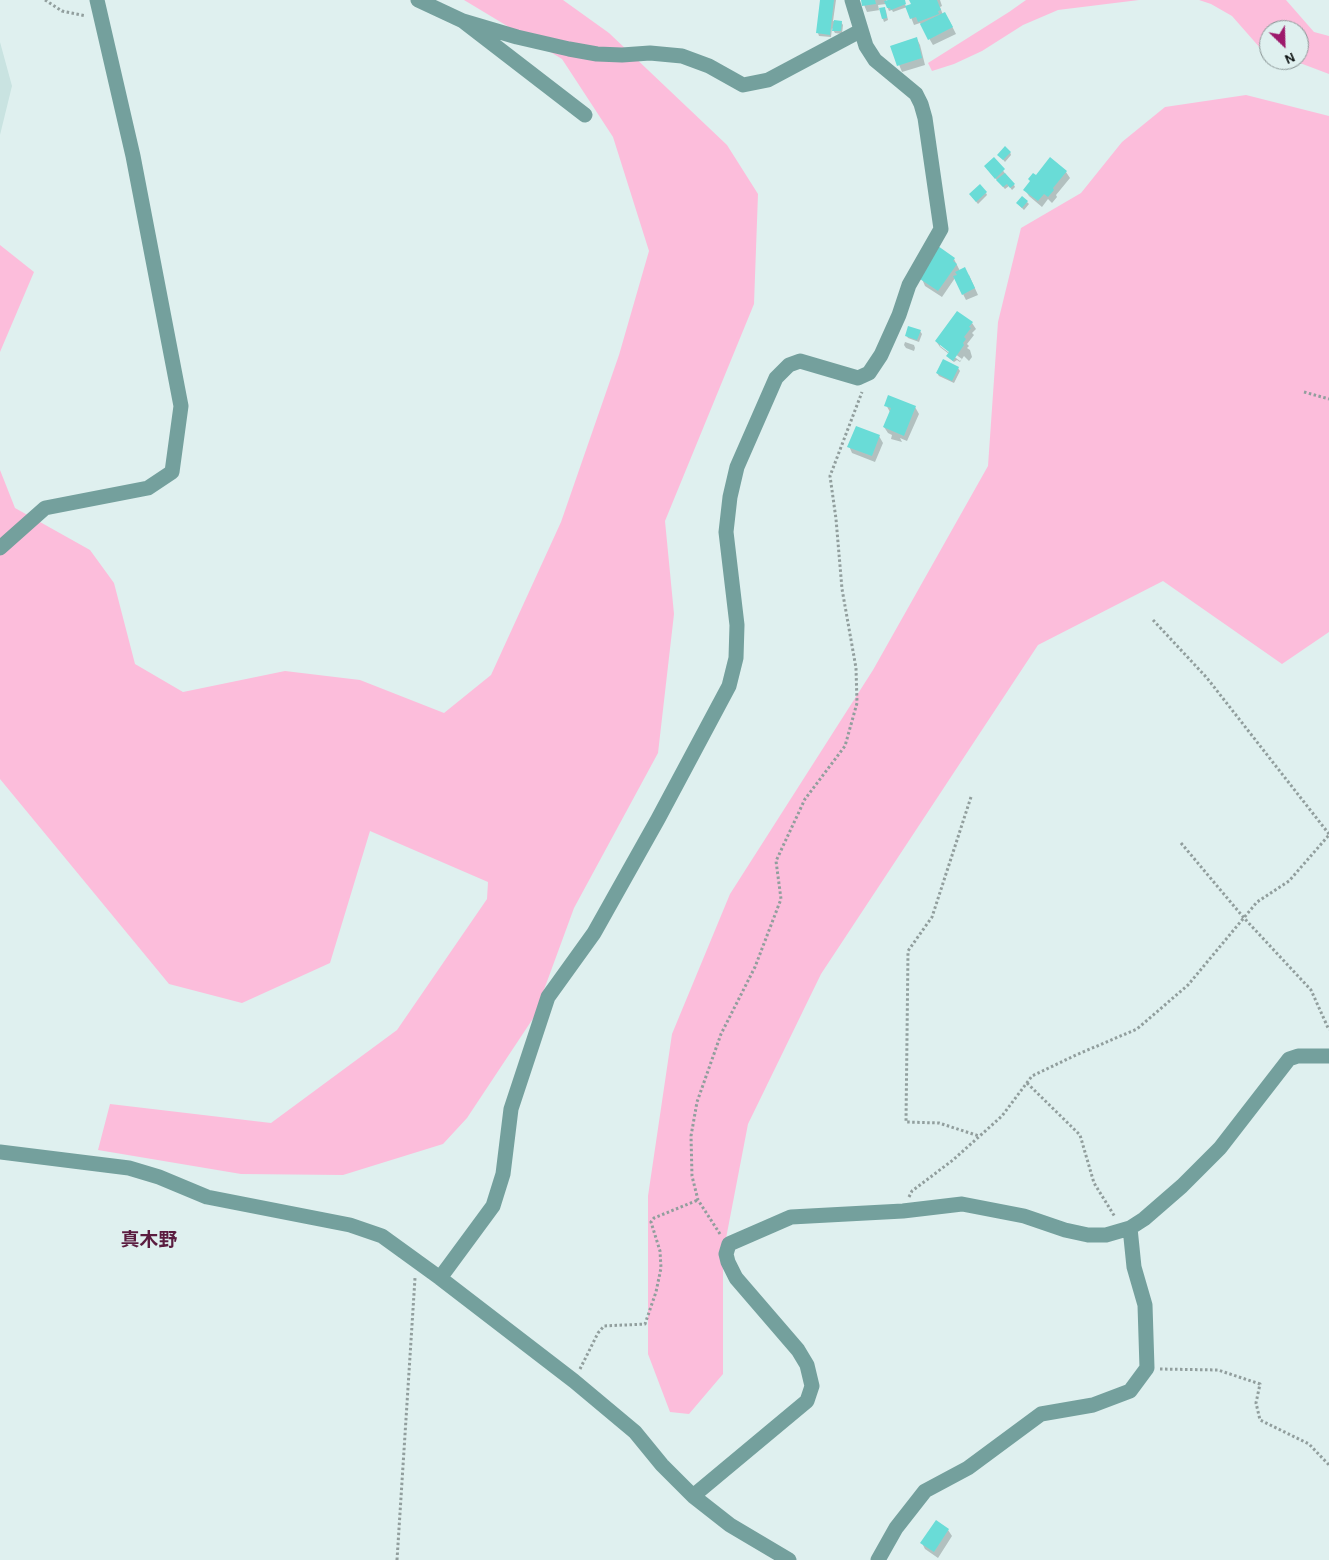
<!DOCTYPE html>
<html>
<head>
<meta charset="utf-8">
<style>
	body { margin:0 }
	#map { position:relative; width:1329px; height:1560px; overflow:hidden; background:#dff0ef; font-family:Karla,sans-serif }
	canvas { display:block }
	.north { position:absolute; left:1259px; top:20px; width:50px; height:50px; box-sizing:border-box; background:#dff0ef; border:1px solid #899595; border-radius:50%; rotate:156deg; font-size:14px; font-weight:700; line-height:20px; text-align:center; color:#080d0d }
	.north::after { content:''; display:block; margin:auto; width:18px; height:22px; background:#9d196b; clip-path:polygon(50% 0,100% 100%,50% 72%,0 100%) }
</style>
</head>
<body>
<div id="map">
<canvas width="1329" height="1560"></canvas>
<div class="north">N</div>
</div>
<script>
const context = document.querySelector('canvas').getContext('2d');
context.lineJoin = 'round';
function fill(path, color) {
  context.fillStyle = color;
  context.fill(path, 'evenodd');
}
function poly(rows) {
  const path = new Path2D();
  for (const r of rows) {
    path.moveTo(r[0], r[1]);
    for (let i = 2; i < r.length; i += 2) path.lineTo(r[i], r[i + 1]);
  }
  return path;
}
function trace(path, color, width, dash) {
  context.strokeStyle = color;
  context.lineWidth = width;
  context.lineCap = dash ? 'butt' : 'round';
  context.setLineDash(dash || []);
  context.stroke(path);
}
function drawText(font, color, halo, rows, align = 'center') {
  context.font = font + ' Karla,"Noto Sans JP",sans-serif';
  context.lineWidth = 4.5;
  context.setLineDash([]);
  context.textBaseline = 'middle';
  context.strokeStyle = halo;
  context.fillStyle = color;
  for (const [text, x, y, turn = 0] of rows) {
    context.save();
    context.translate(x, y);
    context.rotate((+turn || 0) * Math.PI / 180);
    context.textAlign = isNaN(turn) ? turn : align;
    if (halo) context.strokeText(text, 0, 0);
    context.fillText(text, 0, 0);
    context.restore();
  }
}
const built = poly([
	[0,42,12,86,0,135]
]);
const green = poly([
	[464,0,563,0,609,33,727,145,758,194,754,304,665,521,674,614,658,753,574,908,534,1017,467,1118,443,1144,343,1175,241,1174,98,1150,110,1104,271,1123,397,1030,487,899,488,882,370,831,330,963,242,1003,169,984,0,779,0,470,15,508,90,550,114,583,135,664,183,692,285,671,360,680,444,713,491,675,561,522,619,355,649,251,613,137,562,59],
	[1026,0,1139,0,1058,10,1023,25,982,51,954,64,932,71,928,63,1009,12],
	[1199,0,1286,0,1314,32,1329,36,1329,74,1292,60,1299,60,1299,30,1269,30,1269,51,1261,49,1232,16,1211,4],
	[1246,95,1329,116,1329,632,1282,664,1163,581,1038,645,821,974,748,1124,723,1254,723,1374,689,1414,670,1412,648,1354,648,1196,672,1034,730,894,873,670,988,466,998,322,1021,228,1081,193,1122,142,1165,107],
	[0,245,34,272,0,352]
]);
const shadow = poly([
	[821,0,836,0,833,21,841,22,843,25,842,34,835,33,832,28,831,37,819,36,818,33],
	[862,0,886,0,887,2,891,0,904,0,906,7,912,5,911,0,940,0,942,6,940,7,943,15,949,20,956,34,933,45,920,23,914,25,907,7,893,12,892,10,889,11,886,4,878,5,879,10,884,8,886,11,888,20,884,22,880,10,867,12],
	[917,39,920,45,925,65,902,72,892,47],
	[1010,152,1011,155,1005,162,999,155],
	[994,159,1014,185,1015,187,1012,190,1009,186,1005,189,987,169],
	[1050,159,1066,172,1070,178,1056,195,1057,197,1052,203,1048,199,1042,207,1029,196,1025,190],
	[986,193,987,195,978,204,972,197],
	[1027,202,1029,204,1024,210,1019,205],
	[954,259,960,271,969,275,978,295,966,300,955,278,942,297,925,286,922,279],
	[972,323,976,329,972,333,974,335,967,344,969,346,967,348,970,350,972,357,969,361,964,356,960,362,957,360,954,362,949,358,948,356,949,354,940,347,936,341],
	[940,343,962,359,960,361,940,346],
	[920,331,922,334,919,342,908,338,906,335],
	[905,342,914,345,915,348,914,351,906,348,904,345],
	[958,368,960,371,954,383,939,376,937,373],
	[886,405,915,407,919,414,907,441,900,438,902,442,891,439,892,435,888,433,884,427,890,412],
	[879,436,883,443,875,462,852,453,849,446],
	[936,1522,948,1530,952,1536,938,1558,925,1549,922,1543]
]);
const building = poly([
	[820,0,834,0,830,35,816,33],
	[861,0,875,0,876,4,862,6],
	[888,0,905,0,906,4,891,10,890,8,887,8,884,1],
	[909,0,937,0,941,10,938,11,939,14,918,22,916,17,910,19,905,6,911,4],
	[885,7,887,18,882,19,879,8],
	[945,12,953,27,928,40,920,24],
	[834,20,842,21,841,31,832,31],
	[917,37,922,58,897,66,890,46],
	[1005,146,1011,152,1003,160,997,155],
	[994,157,1005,169,995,179,984,166],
	[1050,157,1067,171,1053,188,1054,190,1048,197,1044,194,1038,201,1023,190,1030,181,1028,179,1033,173,1036,175],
	[1005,173,1015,184,1010,188,1007,184,1003,187,996,180],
	[980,184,987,192,976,202,969,194],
	[1022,196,1028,201,1022,208,1016,203],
	[938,246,955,258,953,261,957,264,938,291,920,279],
	[965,267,975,288,962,295,953,276,957,275,955,272],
	[957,311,973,322,969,327,971,328,964,337,966,339,963,343,964,345,953,361,946,356,949,352,935,341],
	[908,326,921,330,917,340,905,336],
	[943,359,959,367,952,381,936,373],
	[888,395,916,406,904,436,883,427,891,408,884,406],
	[856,426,880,435,872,456,847,447],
	[936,1520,949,1529,934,1552,920,1543]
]);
const path = poly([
	[45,0,62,11,86,16],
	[1304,392,1329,399],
	[1153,620,1207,678,1329,834],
	[971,797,932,917,908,951,906,1122,939,1123,979,1136],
	[1181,843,1244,918,1311,990,1329,1030],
	[1027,1083,1080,1135,1094,1183,1115,1217],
	[909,1197,912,1191,953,1160,1002,1116,1032,1076,1076,1055,1137,1029,1188,985,1257,902,1289,881,1329,835],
	[720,1234,698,1200,692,1176,691,1136,697,1102,721,1034,755,967,781,899,776,861,805,799,845,746,857,703,856,668,842,589,836,519,830,476,862,392],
	[580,1369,598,1333,604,1326,645,1324,656,1292,661,1268,660,1251,651,1222,654,1218,698,1200],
	[1160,1369,1218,1370,1260,1384,1256,1403,1260,1420,1309,1444,1329,1465],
	[397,1560,415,1278]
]);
const minor = poly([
	[418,0,463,21,585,115],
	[463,21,517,37,569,49,597,54,622,55,650,53,682,56,709,66,743,85,768,80,860,31],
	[0,548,45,508,148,488,172,472,181,406,133,156,97,0],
	[0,1152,129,1168,159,1177,207,1197,350,1225,382,1236,440,1278,574,1381,635,1432,662,1465,693,1496,730,1525,789,1560],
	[440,1278,493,1206,503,1174,511,1109,548,997,594,933,658,819,729,686,736,658,737,625,726,532,730,497,737,467,776,378,789,365,800,361,858,378,869,373,881,355,899,315,909,285,941,229,925,118,921,104,916,94,875,60,866,46,852,0],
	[693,1496,807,1401,812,1386,807,1365,798,1350,736,1278,728,1262,726,1254,729,1244,791,1217,903,1211,962,1204,1024,1216,1065,1230,1088,1235,1106,1235,1130,1228,1144,1219,1182,1186,1220,1148,1289,1059,1298,1056,1329,1056],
	[878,1560,896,1528,925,1491,968,1468,1041,1414,1093,1405,1130,1391,1147,1368,1145,1305,1134,1267,1130,1228]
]);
const quarterNames = [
	["真木野",149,1241]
];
fill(built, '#c9e3e1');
fill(green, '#fcbddb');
fill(shadow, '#0003');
fill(building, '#69dcd7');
trace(path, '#919e9d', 3, [2.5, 2.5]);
trace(minor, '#74a09d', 15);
drawText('bold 19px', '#5b1d40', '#dff0ef', quarterNames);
</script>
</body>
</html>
